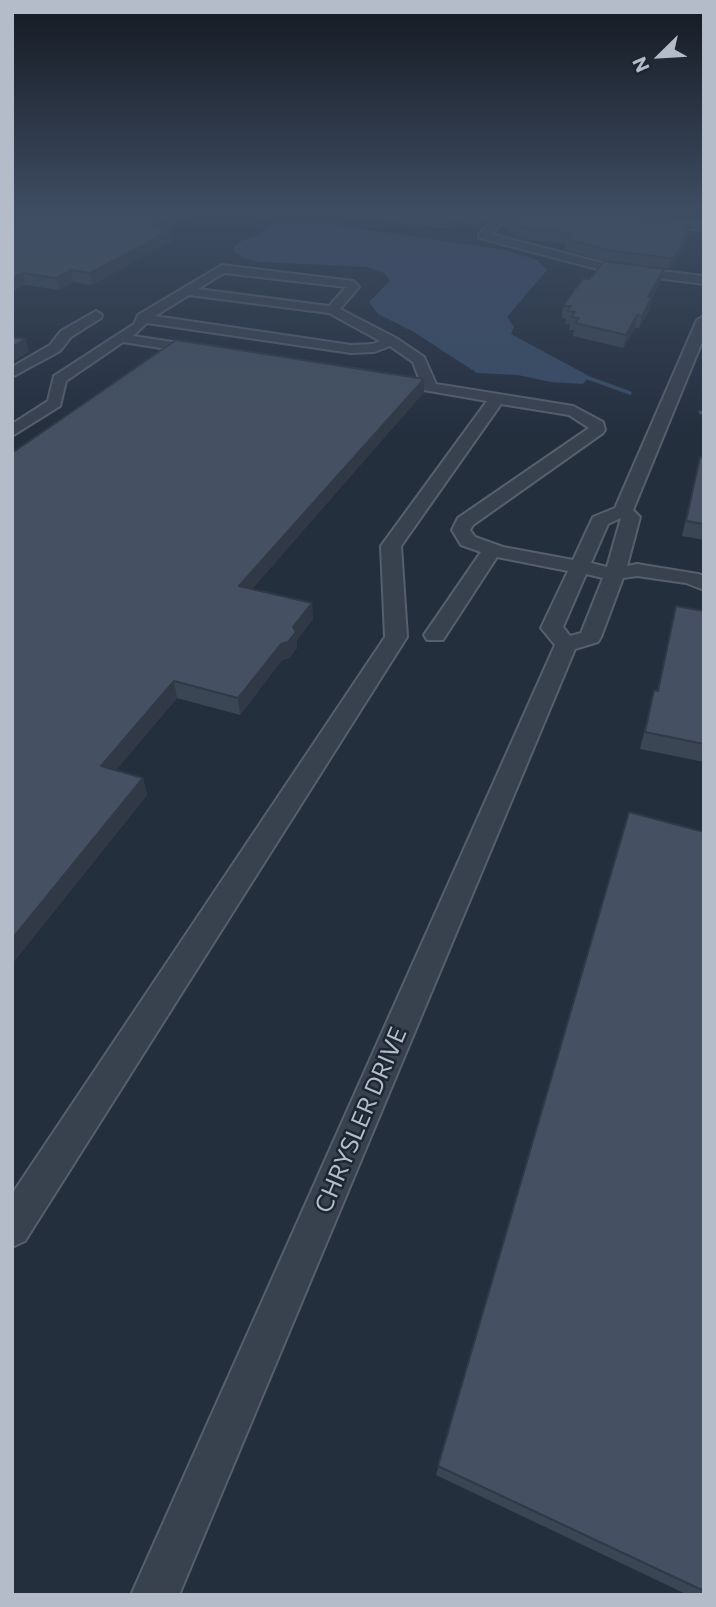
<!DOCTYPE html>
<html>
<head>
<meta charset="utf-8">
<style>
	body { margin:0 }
	#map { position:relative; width:716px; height:1607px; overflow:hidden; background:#242f3e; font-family:Commissioner,sans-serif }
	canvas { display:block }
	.frame { position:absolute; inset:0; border:14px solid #b4bcc9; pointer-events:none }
	.north { position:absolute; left:625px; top:21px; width:70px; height:70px; -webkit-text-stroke:5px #1d2633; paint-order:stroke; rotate:246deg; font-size:19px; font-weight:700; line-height:28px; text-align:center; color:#b4bcc9 }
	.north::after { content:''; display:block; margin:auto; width:24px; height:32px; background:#b4bcc9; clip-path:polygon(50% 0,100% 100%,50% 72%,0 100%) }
</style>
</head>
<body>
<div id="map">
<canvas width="716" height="1607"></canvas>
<div class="frame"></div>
<div class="north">N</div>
</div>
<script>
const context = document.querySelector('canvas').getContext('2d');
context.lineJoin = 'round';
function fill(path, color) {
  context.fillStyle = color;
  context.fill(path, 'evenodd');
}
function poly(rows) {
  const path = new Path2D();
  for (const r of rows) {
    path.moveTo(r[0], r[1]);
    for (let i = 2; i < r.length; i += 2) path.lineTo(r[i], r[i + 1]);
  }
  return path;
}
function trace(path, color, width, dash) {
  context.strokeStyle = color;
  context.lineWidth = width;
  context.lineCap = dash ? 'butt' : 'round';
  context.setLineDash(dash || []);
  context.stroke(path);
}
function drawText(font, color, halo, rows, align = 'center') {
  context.font = font + ' Commissioner,sans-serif';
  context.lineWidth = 5;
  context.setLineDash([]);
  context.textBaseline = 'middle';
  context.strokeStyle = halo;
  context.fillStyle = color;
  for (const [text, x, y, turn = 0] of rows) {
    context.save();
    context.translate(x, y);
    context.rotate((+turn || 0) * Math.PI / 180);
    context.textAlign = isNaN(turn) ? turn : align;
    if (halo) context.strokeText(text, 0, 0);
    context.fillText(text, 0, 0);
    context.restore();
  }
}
const water = poly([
	[280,222,334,225,505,250,537,260,547,270,507,317,514,327,511,334,589,376,583,384,551,382,518,375,477,373,414,332,378,314,369,302,390,281,384,273,368,267,260,262,243,258,234,251,234,247,239,242,260,234,271,224]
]);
const streamFar1 = poly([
	[253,211,283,226]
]);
const stream = poly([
	[583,376,630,393],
	[700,412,704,414]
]);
const minor = poly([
	[504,211,514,211,491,234,610,265,704,276,704,284,609,272,479,238,479,234,504,211],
	[653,218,704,224,704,230,649,223,649,219,653,218],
	[222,265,353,281,359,287,340,309,396,338,424,357,436,384,573,406,603,422,605,430,603,433,473,525,470,530,475,537,503,547,573,560,593,517,615,508,697,320,704,316,704,337,633,510,640,517,627,566,637,564,698,574,704,576,704,590,686,583,637,576,623,578,601,637,598,642,575,649,179,1595,131,1595,555,645,541,628,568,571,497,557,443,640,427,640,424,635,481,552,461,545,452,530,458,518,589,428,569,415,501,404,401,546,407,637,25,1241,12,1247,12,1194,385,637,381,546,487,401,383,383,381,380,383,377,388,376,420,381,413,362,390,346,374,352,351,353,147,323,133,336,205,347,212,351,205,355,123,342,66,381,60,406,12,436,12,424,48,401,54,376,134,324,138,315,222,265],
	[224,273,346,287,329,306,198,289,224,273],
	[189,295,329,313,380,341,372,344,351,345,155,316,189,295],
	[621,518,607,567,591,563,608,524,621,518],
	[586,574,603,578,581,633,570,636,563,627,586,574],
	[96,311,102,315,101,318,71,337,60,351,12,377,12,367,50,345,61,331,96,311]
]);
const wall = poly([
	[12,211,202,211,167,229,172,241,92,285,73,282,59,290,25,285,12,291],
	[321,211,501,211,481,225,456,222,447,229,321,213],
	[503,216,688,228,690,228,688,239,672,269,623,264,661,281,652,298,650,309,639,328,635,328,623,348,573,336,574,330,569,330,570,324,565,324,566,319,562,318,563,306,608,262,565,250,565,244,521,239,502,227],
	[424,379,424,392,252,589,312,603,313,619,297,640,297,648,289,658,282,660,240,715,177,698,116,770,143,778,147,795,12,964,12,453],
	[700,457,704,458,704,540,682,536],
	[676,606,704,611,704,762,640,749,654,690,657,691],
	[629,812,704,832,704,1595,688,1595,436,1475]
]);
const shadedWall = poly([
	[180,211,202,211,150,238,149,227],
	[496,211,501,211,481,225,481,221],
	[456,218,456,222,447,229,447,225],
	[690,228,688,239,672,269,668,269,671,258],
	[171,230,172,241,92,285,90,273],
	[664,269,661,281,652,298,650,309,639,328,642,316,648,297],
	[71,270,73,282,59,290,56,278],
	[23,273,25,285,12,291,12,278],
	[637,315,635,328,623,348,626,335],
	[26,339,29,352,12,362,12,347],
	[424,379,424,392,241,602,239,586],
	[312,603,313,619,297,640,297,648,289,658,282,660,240,715,238,698],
	[174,681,177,698,105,783,101,766],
	[143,778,147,795,12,964,12,939]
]);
const building = poly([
	[12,211,180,211,149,227,171,230,90,273,71,270,56,278,23,273,12,278,12,211],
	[330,211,496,211,481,221,456,218,447,225,330,211],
	[508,211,601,211,690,220,685,228,690,228,675,257,671,258,612,251,566,239,571,233,522,228,503,216,508,211],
	[604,261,664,269,648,297,652,297,642,316,637,315,626,335,575,323,579,318,571,317,575,312,567,311,571,306,563,306,583,279,590,279,604,261],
	[12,337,26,339,12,347,12,337],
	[176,340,424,379,239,586,312,603,293,627,296,632,288,642,281,644,238,698,174,681,101,766,143,778,12,939,12,453,176,340],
	[700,457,704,458,704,524,686,521,700,457],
	[676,606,704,611,704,744,645,732,654,690,658,691,676,606],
	[629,812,704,832,704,1591,438,1466,629,812]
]);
const nearStreetnames = [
	["CHRYSLER DRIVE",361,1120,-67]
];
fill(water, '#394c67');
trace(streamFar1, '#394c67', 2.5);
trace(stream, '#394c67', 3.5);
trace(minor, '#565f6c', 4);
fill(minor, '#38414e');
fill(wall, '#3b4654');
fill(shadedWall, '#303945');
fill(building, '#455162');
trace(building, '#303945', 2);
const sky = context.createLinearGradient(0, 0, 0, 435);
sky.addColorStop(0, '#141a22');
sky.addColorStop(0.49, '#3f4d63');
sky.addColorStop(1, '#3f4d6300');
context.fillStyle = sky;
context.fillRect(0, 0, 716, 435);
drawText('24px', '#b4bcc9', '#1d2633', nearStreetnames);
</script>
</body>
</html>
